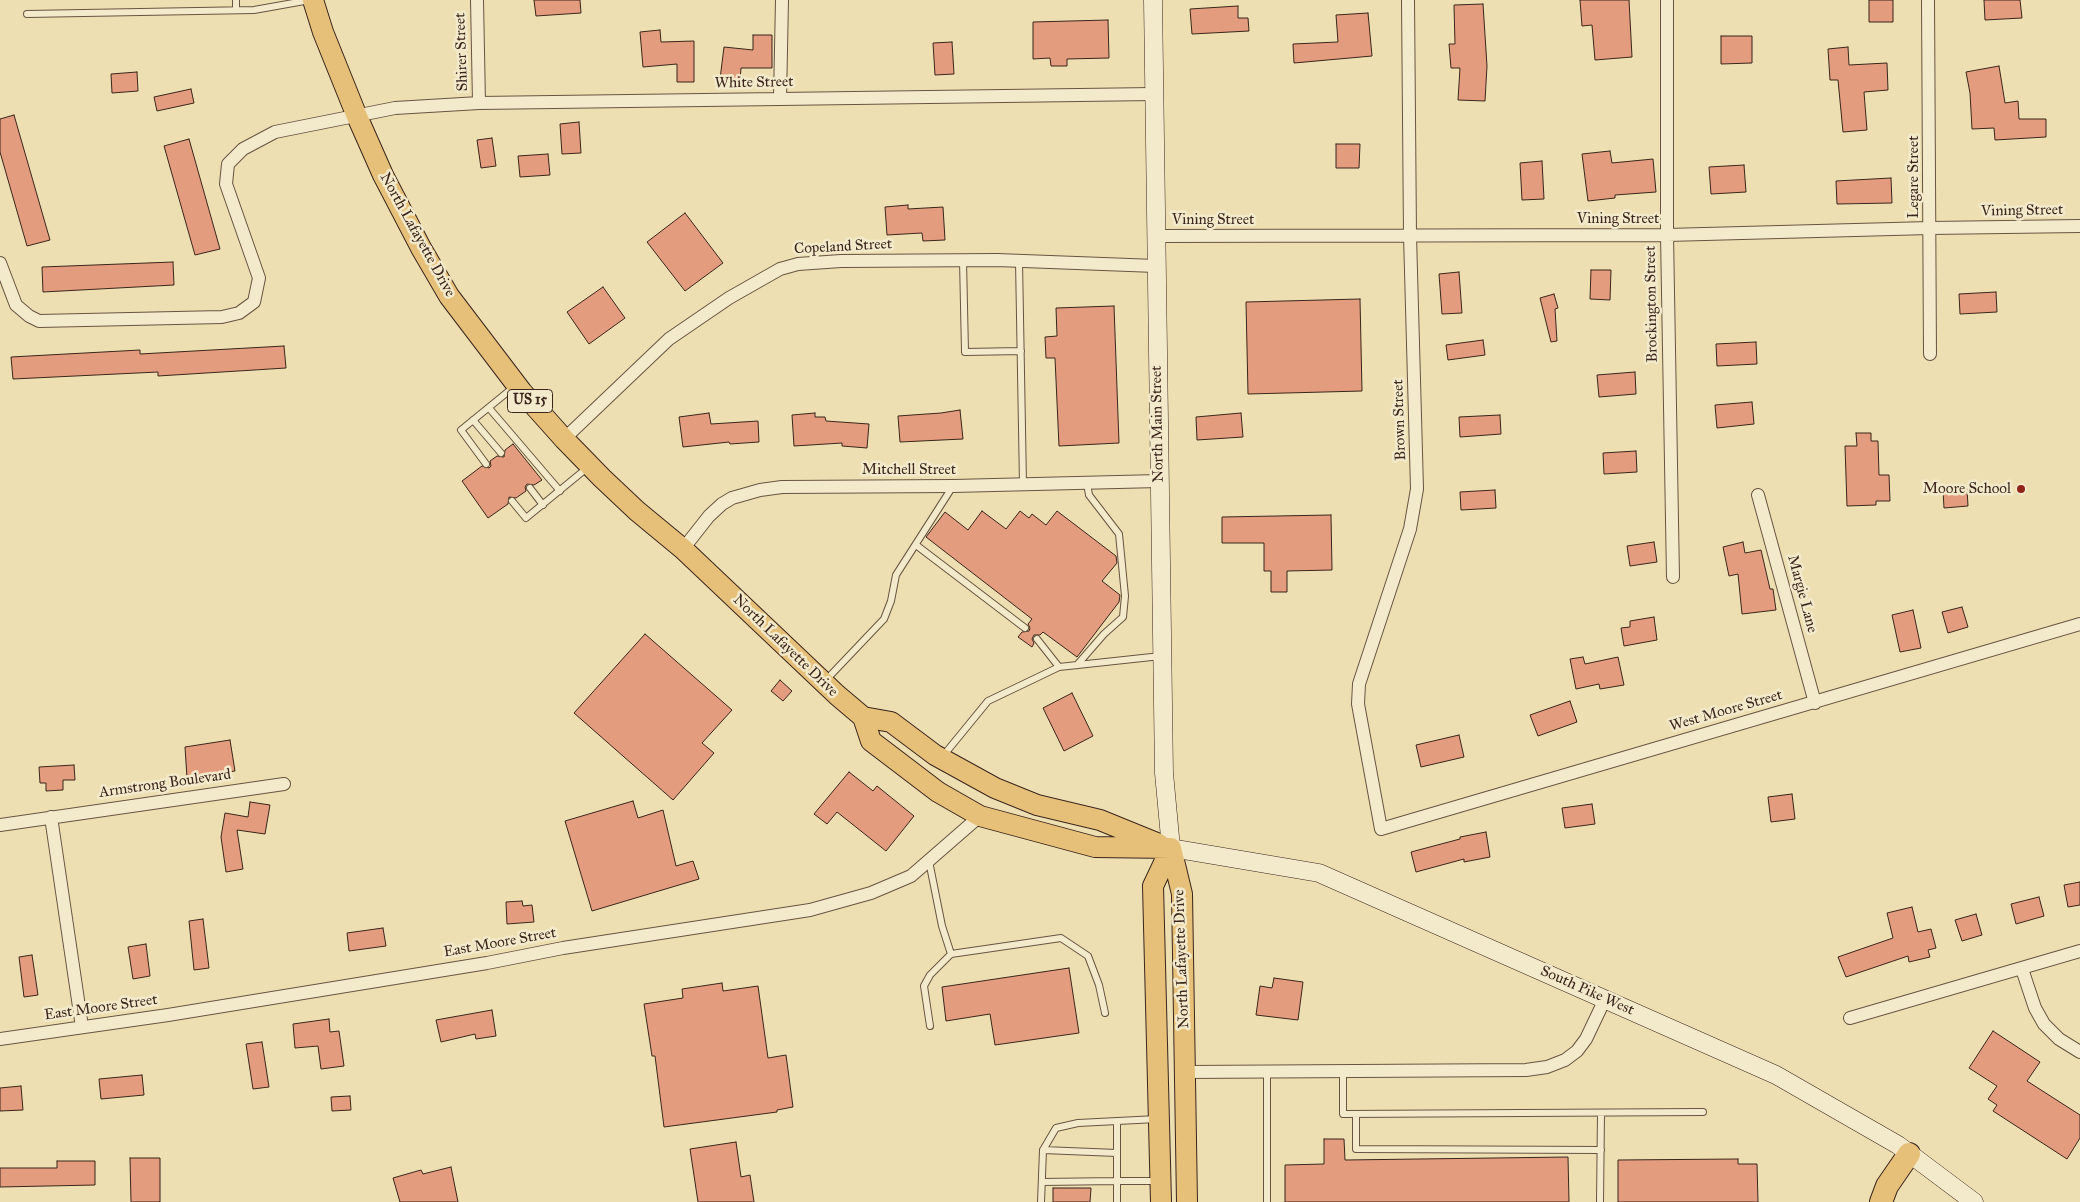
<!DOCTYPE html>
<html>
<head>
<meta charset="utf-8">
<style>
	body { margin:0 }
	canvas { display:block; background:#eddfb1 }
</style>
</head>
<body>
<canvas width="2080" height="1202"></canvas>
<script>
const context = document.querySelector('canvas').getContext('2d');
context.lineJoin = 'round';
function fill(path, color) {
  context.fillStyle = color;
  context.fill(path, 'evenodd');
}
function poly(rows) {
  const path = new Path2D();
  for (const r of rows) {
    path.moveTo(r[0], r[1]);
    for (let i = 2; i < r.length; i += 2) path.lineTo(r[i], r[i + 1]);
  }
  return path;
}
function trace(path, color, width, dash) {
  context.strokeStyle = color;
  context.lineWidth = width;
  context.lineCap = dash ? 'butt' : 'round';
  context.setLineDash(dash || []);
  context.stroke(path);
}
function drawText(font, color, halo, rows, align = 'center') {
  context.font = font + ' "IM FELL Great Primer",serif';
  context.lineWidth = 5;
  context.setLineDash([]);
  context.textBaseline = 'middle';
  context.strokeStyle = halo;
  context.fillStyle = color;
  for (const [text, x, y, turn = 0] of rows) {
    context.save();
    context.translate(x, y);
    context.rotate((+turn || 0) * Math.PI / 180);
    context.textAlign = isNaN(turn) ? turn : align;
    if (halo) context.strokeText(text, 0, 0);
    context.fillText(text, 0, 0);
    context.restore();
  }
}
const building = poly([
	[534,0,580,0,581,13,536,16,534,0],
	[1580,0,1629,0,1632,57,1595,60,1592,25,1582,26,1580,0],
	[1869,0,1893,0,1893,22,1869,22,1869,0],
	[1984,0,2020,0,2022,18,1985,20,1984,0],
	[1483,4,1487,66,1485,101,1458,100,1460,68,1451,68,1449,44,1455,44,1454,5,1483,4],
	[1238,6,1238,18,1248,18,1249,31,1192,34,1190,9,1238,6],
	[1368,13,1372,56,1294,63,1293,44,1338,42,1336,15,1368,13],
	[1108,20,1109,58,1067,59,1067,66,1051,66,1050,58,1033,59,1033,22,1108,20],
	[660,30,661,42,694,41,694,82,677,82,677,64,643,67,640,32,660,30],
	[753,35,772,35,772,68,741,68,740,81,720,79,724,47,753,50,753,35],
	[1721,36,1752,36,1752,63,1721,64,1721,36],
	[952,42,954,74,935,75,933,43,952,42],
	[1848,47,1849,65,1887,63,1888,90,1864,92,1867,130,1843,132,1838,80,1830,80,1828,49,1848,47],
	[1999,66,2005,103,2018,101,2019,119,2046,119,2046,137,1995,140,1994,128,1972,129,1970,93,1966,72,1999,66],
	[137,72,138,91,112,93,111,74,137,72],
	[191,89,194,103,157,111,154,97,191,89],
	[14,115,50,240,27,246,0,152,0,119,14,115],
	[579,122,581,153,562,154,560,124,579,122],
	[492,138,496,166,481,168,477,140,492,138],
	[189,139,220,249,195,255,164,146,189,139],
	[1336,144,1360,144,1359,168,1336,168,1336,144],
	[1610,151,1612,163,1653,159,1656,192,1615,195,1615,198,1588,201,1582,154,1610,151],
	[548,154,550,175,520,177,518,156,548,154],
	[1542,161,1544,199,1522,200,1520,163,1542,161],
	[1744,165,1746,192,1711,194,1709,167,1744,165],
	[1891,178,1892,203,1837,204,1836,181,1891,178],
	[908,205,908,209,943,207,945,240,923,241,922,233,887,235,885,207,908,205],
	[685,213,723,263,685,291,647,242,685,213],
	[173,262,174,285,43,292,42,267,173,262],
	[1591,270,1611,270,1610,300,1590,299,1591,270],
	[1459,272,1462,313,1442,314,1439,274,1459,272],
	[603,287,625,318,589,344,567,312,603,287],
	[1996,292,1997,312,1960,314,1959,294,1996,292],
	[1554,294,1558,308,1555,309,1557,341,1551,342,1540,298,1554,294],
	[1360,299,1362,391,1248,394,1246,302,1360,299],
	[1114,306,1119,443,1059,446,1055,358,1046,358,1045,337,1057,336,1056,308,1114,306],
	[1483,340,1485,355,1448,360,1446,345,1483,340],
	[1756,342,1757,364,1717,366,1716,344,1756,342],
	[284,346,286,368,158,376,158,372,13,379,11,357,140,350,140,354,284,346],
	[1635,372,1636,394,1599,397,1597,375,1635,372],
	[1752,402,1754,424,1717,428,1715,405,1752,402],
	[960,410,963,439,900,442,898,416,941,413,960,410],
	[709,413,711,424,758,421,759,442,730,444,729,442,683,447,679,417,709,413],
	[815,413,815,417,825,417,826,421,869,424,867,448,842,446,842,443,794,446,792,415,815,413],
	[1241,413,1243,437,1197,440,1196,417,1241,413],
	[1500,415,1501,434,1460,437,1459,417,1500,415],
	[1856,433,1871,433,1871,441,1878,441,1879,475,1889,475,1890,501,1876,501,1876,505,1847,506,1845,446,1857,446,1856,433],
	[513,444,542,480,534,485,527,484,525,487,526,491,516,498,509,497,508,504,488,518,462,481,482,466,489,468,491,466,490,461,497,456,504,457,505,450,513,444],
	[1636,451,1637,472,1604,474,1603,453,1636,451],
	[1967,489,1968,506,1944,508,1943,490,1967,489],
	[1495,490,1496,508,1461,510,1460,492,1495,490],
	[982,511,1006,529,1020,511,1029,518,1032,514,1046,525,1057,511,1116,556,1117,563,1102,581,1120,595,1119,602,1077,657,1043,632,1040,635,1034,635,1032,639,1034,643,1032,647,1018,637,1022,632,1029,631,1030,628,1028,624,1032,619,926,537,945,512,968,530,982,511],
	[1331,515,1332,570,1287,571,1287,592,1271,592,1271,571,1264,571,1264,543,1222,543,1222,517,1331,515],
	[1654,542,1657,562,1630,566,1627,546,1654,542],
	[1743,542,1745,553,1761,550,1770,589,1773,589,1776,610,1742,614,1738,574,1729,576,1723,547,1743,542],
	[1962,607,1968,627,1948,633,1942,612,1962,607],
	[1913,610,1921,648,1900,652,1892,615,1913,610],
	[1654,617,1657,640,1624,646,1621,628,1630,627,1630,621,1654,617],
	[645,634,732,710,702,743,714,753,673,800,574,713,645,634],
	[1583,657,1585,664,1618,657,1624,685,1600,689,1599,684,1576,689,1570,659,1583,657],
	[780,680,792,691,783,701,771,691,780,680],
	[1072,693,1093,736,1064,751,1043,708,1072,693],
	[1570,701,1577,722,1538,736,1530,715,1570,701],
	[1459,735,1464,757,1421,767,1416,745,1459,735],
	[230,740,235,771,187,778,185,747,230,740],
	[74,765,75,780,63,780,63,790,46,791,46,783,40,783,39,767,74,765],
	[849,772,873,791,877,786,914,816,886,851,837,812,827,824,814,814,849,772],
	[1792,794,1795,819,1771,822,1768,797,1792,794],
	[633,801,638,818,663,810,676,866,693,861,699,879,592,911,565,821,633,801],
	[250,802,270,805,265,834,237,830,243,869,226,872,221,837,225,813,248,817,250,802],
	[1592,804,1595,824,1565,828,1562,808,1592,804],
	[1486,832,1490,857,1464,862,1464,859,1416,872,1411,852,1460,839,1460,837,1486,832],
	[2080,882,2080,905,2068,907,2064,885,2080,882],
	[2039,897,2044,916,2016,924,2011,904,2039,897],
	[522,901,523,906,532,905,534,922,507,924,506,902,522,901],
	[1912,907,1918,932,1931,929,1936,948,1928,950,1930,957,1909,962,1908,956,1846,977,1838,957,1893,938,1887,913,1912,907],
	[1976,914,1982,935,1962,941,1955,920,1976,914],
	[203,919,209,968,194,970,189,921,203,919],
	[383,928,386,946,349,951,347,933,383,928],
	[146,944,150,976,133,979,128,947,146,944],
	[32,955,38,995,24,997,19,957,32,955],
	[1069,968,1079,1033,995,1045,990,1014,946,1021,942,987,1069,968],
	[1274,978,1303,982,1298,1020,1256,1015,1260,986,1272,988,1274,978],
	[722,983,723,991,758,986,768,1058,786,1055,793,1107,777,1110,777,1112,664,1127,655,1056,652,1056,644,1004,683,998,682,989,722,983],
	[492,1010,496,1036,476,1039,475,1034,441,1042,436,1020,492,1010],
	[329,1019,330,1032,339,1031,344,1066,321,1069,318,1046,295,1048,293,1024,329,1019],
	[1993,1031,2040,1062,2027,1081,2080,1115,2080,1138,2067,1159,1993,1111,1997,1105,1988,1099,1997,1086,1969,1068,1993,1031],
	[262,1042,269,1087,253,1089,246,1044,262,1042],
	[142,1075,144,1095,101,1099,99,1079,142,1075],
	[21,1086,23,1110,0,1111,0,1088,21,1086],
	[350,1096,351,1110,332,1111,331,1097,350,1096],
	[1324,1139,1344,1139,1345,1160,1568,1157,1569,1202,1285,1202,1285,1165,1324,1164,1324,1139],
	[736,1142,741,1177,750,1175,754,1202,698,1202,690,1149,736,1142],
	[130,1158,160,1158,160,1202,131,1202,130,1158],
	[1738,1159,1738,1164,1757,1164,1758,1202,1618,1202,1618,1160,1738,1159],
	[57,1161,95,1161,95,1185,0,1187,0,1168,57,1168,57,1161],
	[451,1167,458,1202,400,1202,393,1178,421,1170,423,1174,451,1167],
	[1053,1188,1091,1188,1090,1202,1053,1202,1053,1188]
]);
const service = poly([
	[236,0,236,10],
	[27,14,254,10,310,0],
	[963,260,965,352,1021,351],
	[1019,261,1023,484],
	[489,408,560,491],
	[473,420,501,453],
	[486,464,461,430,515,386],
	[530,488,543,505],
	[512,501,526,518,587,468],
	[916,545,1025,628],
	[1037,639,1059,667],
	[1077,665,1104,634,1123,617,1125,596,1119,534,1089,495,1087,483],
	[826,680,884,619,891,601,896,575,953,486],
	[943,756,988,701,1034,679,1059,667,1161,656],
	[929,861,942,926,951,954,1061,938,1088,956,1099,985,1105,1013],
	[930,1026,924,986,930,975,951,954],
	[1343,1071,1343,1114,1703,1112],
	[1356,1114,1356,1149,1601,1150],
	[1117,1121,1117,1181,1157,1181],
	[1043,1150,1117,1153],
	[1042,1182,1117,1181,1117,1202],
	[1041,1202,1043,1150,1056,1128,1078,1123,1157,1119],
	[1267,1202,1267,1071],
	[1600,1202,1601,1113]
]);
const minor = poly([
	[477,0,479,103],
	[1408,0,1410,235,1417,489,1410,529,1359,684,1358,704,1381,829,2080,624],
	[1667,0,1667,235,1673,577],
	[1928,0,1930,354],
	[780,99,782,0],
	[1155,236,1667,235,1930,228,2080,226],
	[0,263,16,305,29,316,39,321,222,317,239,313,254,302,259,278,226,184,228,164,243,149,275,132,395,108,479,103,1154,94],
	[564,439,669,339,729,298,780,269,798,264,841,261,997,260,1156,266],
	[1758,495,1815,703],
	[683,549,709,516,722,504,732,498,760,490,782,487,953,486,1159,481],
	[51,817,82,1027],
	[0,825,284,784],
	[2022,969,2035,1008,2044,1024,2059,1039,2080,1052],
	[1850,1018,2080,951],
	[0,1039,168,1015,487,963,563,948,810,910,871,893,911,876,980,816],
	[1185,1072,1526,1070,1547,1067,1565,1060,1577,1051,1586,1039,1605,999]
]);
const secondary = poly([
	[1153,0,1164,773,1171,848,1319,873,1776,1075,1898,1145,1974,1202]
]);
const primary = poly([
	[313,0,323,32,356,114,383,175,421,248,449,296,522,392,564,439,602,478,637,511,683,549,837,695,863,717,871,741,938,792,980,816,1095,847,1171,848],
	[863,717,891,722,935,755,995,788,1037,805,1100,820,1159,844],
	[1171,848,1182,894,1187,1202],
	[1161,1202,1153,886,1171,848]
]);
const motorway = poly([
	[1881,1202,1887,1186,1909,1154]
]);
const markers = [
	[2021,489,5,"#8f2418"]
];
const shields = [
	[530,401,45]
];
const shieldNames = [
	["US 15",530,401]
];
const streetNames = [
	["Shirer Street",462,52,-92],
	["White Street",754,83,-1],
	["Legare Street",1914,177,-90],
	["Vining Street",2022,211,-1],
	["Vining Street",1618,219],
	["Vining Street",1213,220],
	["North Lafayette Drive",417,235,61],
	["Copeland Street",843,247,-3],
	["Brockington Street",1652,304,-91],
	["Brown Street",1400,420,-92],
	["North Main Street",1158,424,-91],
	["Mitchell Street",909,470],
	["Margie Lane",1802,594,75],
	["North Lafayette Drive",785,646,44],
	["West Moore Street",1726,711,-16],
	["Armstrong Boulevard",165,784,-8],
	["East Moore Street",500,943,-10],
	["North Lafayette Drive",1182,959,-92],
	["South Pike West",1587,991,24],
	["East Moore Street",101,1008,-8]
];
const poiNames = [
	["Moore School",2011,489]
];
fill(building, '#e39c7d');
trace(building, '#3b251c', 1);
trace(service, '#685441', 8);
trace(minor, '#685441', 14);
trace(secondary, '#3b251c', 19);
trace(primary, '#3b251c', 22);
trace(motorway, '#3b251c', 24);
trace(service, '#f3eacc', 6);
trace(minor, '#f3eacc', 12);
trace(secondary, '#f3eacc', 18);
trace(primary, '#e6c078', 20);
trace(motorway, '#e6c078', 22);
for (const [x, y, r, color] of markers) {
  const dot = new Path2D();
  dot.arc(x, y, r, 0, 2 * Math.PI);
  context.fillStyle = color;
  context.fill(dot);
  trace(dot, '#f3eacc', 2);
}
for (const [x, y, w] of shields) {
  const box = new Path2D();
  box.roundRect(x - w / 2, y - 11.5, w, 23, 4);
  context.fillStyle = '#f3eacc';
  context.fill(box);
  trace(box, '#3b251c', 1);
}
drawText('bold 14px', '#3b251c', null, shieldNames);
drawText('15px', '#3b251c', '#f3eacc', streetNames);
drawText('15px', '#3b251c', '#f3eacc', poiNames, 'right');
</script>
</body>
</html>
